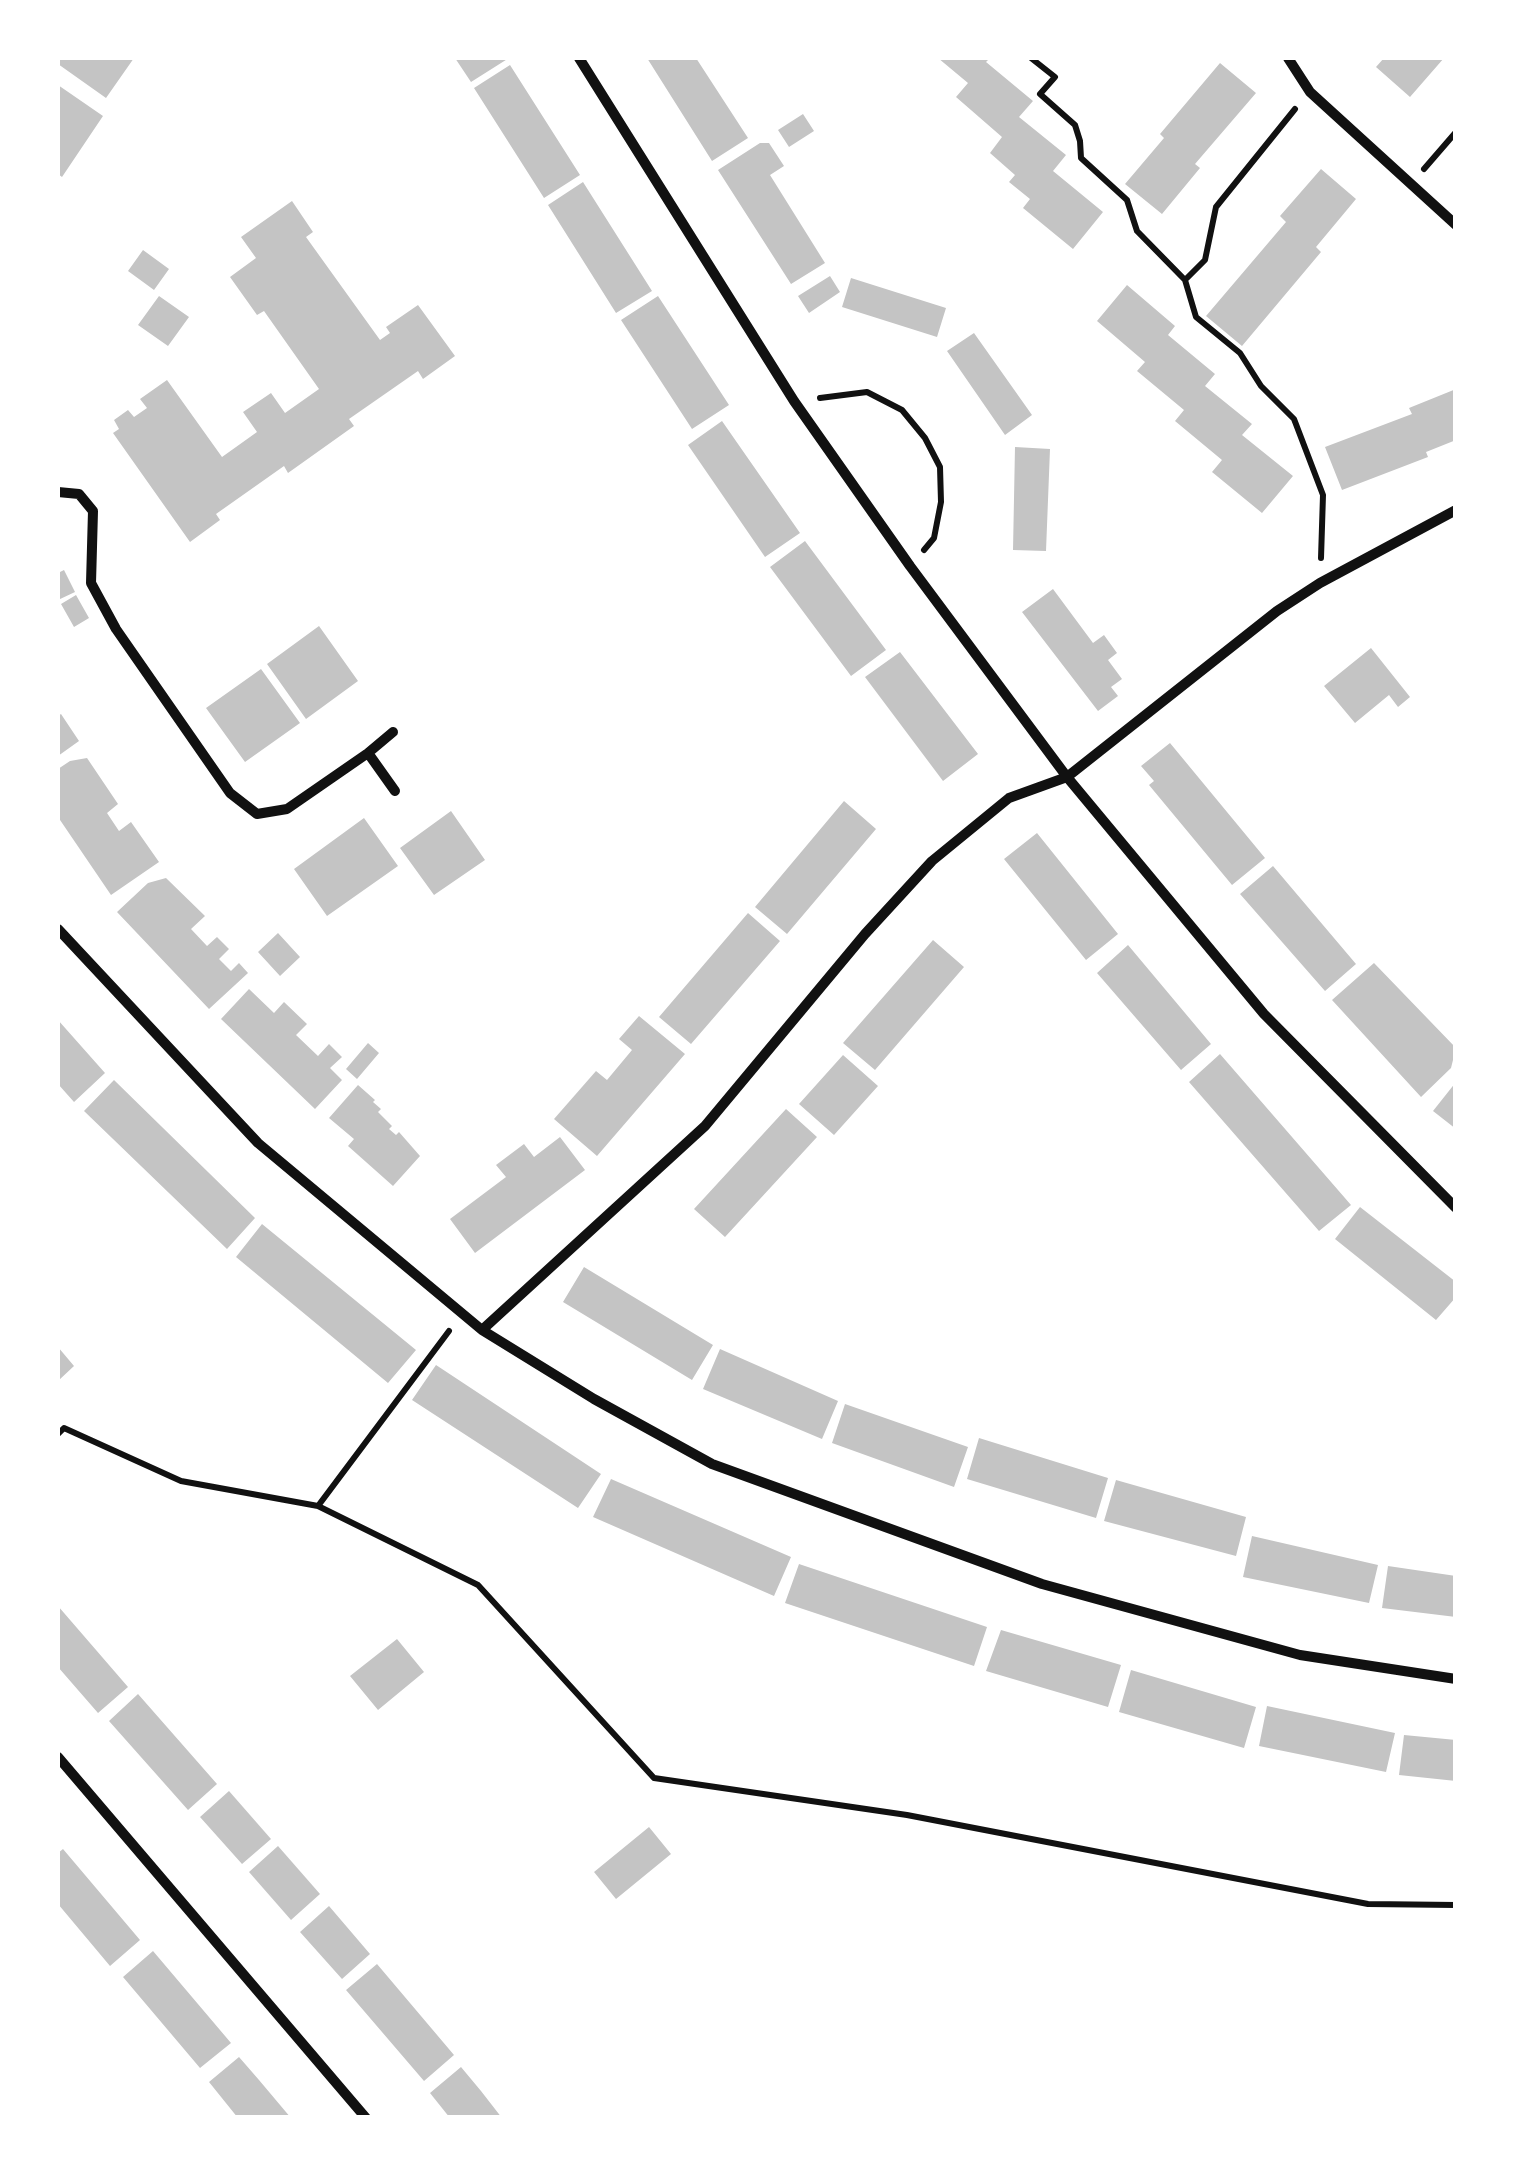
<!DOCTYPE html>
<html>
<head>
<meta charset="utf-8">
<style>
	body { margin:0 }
	#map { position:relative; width:1513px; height:2175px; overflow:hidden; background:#fff; font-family:"Open Sans",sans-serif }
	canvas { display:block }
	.frame { position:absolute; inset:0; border:60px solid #fff; pointer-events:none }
</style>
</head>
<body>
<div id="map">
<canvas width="1513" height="2175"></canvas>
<div class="frame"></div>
</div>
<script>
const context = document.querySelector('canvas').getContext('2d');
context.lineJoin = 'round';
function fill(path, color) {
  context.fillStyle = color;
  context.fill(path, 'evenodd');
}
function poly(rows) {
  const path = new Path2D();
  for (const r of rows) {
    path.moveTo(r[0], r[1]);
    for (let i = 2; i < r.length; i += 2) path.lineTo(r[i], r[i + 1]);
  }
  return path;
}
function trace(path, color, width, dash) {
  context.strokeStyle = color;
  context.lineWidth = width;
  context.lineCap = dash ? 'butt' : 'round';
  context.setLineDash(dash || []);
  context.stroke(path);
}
const building = poly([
	[58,58,134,58,106,98,58,64],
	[455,58,509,58,471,82],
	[647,58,696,58,748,138,712,161],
	[938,58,990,58,986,62,1033,101,1019,117,1066,155,1053,171,1103,212,1073,249,1023,208,1030,199,1009,182,1015,175,990,153,1002,137,956,97,968,83],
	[1384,58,1444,58,1410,97,1376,67],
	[1220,63,1256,93,1195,164,1200,168,1162,214,1125,184,1164,138,1160,134],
	[510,65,580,175,544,198,474,88],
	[58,85,103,116,62,177,58,174],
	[803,114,814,131,789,147,778,130],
	[760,143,769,143,784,166,770,175,825,263,791,284,718,170],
	[1321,169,1356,199,1316,247,1321,252,1242,346,1206,316,1286,222,1280,216],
	[583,182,652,291,616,313,548,205],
	[292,201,313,232,306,237,380,340,390,333,386,327,418,305,455,356,423,379,418,371,349,419,354,426,288,473,284,466,216,514,220,520,190,542,113,433,119,429,114,420,128,410,134,417,147,408,140,399,167,380,222,457,257,432,243,412,271,393,285,413,319,389,264,311,257,315,230,277,256,258,241,237],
	[143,250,169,269,154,290,128,271],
	[830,276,840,292,809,313,798,296],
	[851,278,946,308,937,337,842,307],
	[1127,285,1175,326,1168,335,1215,374,1205,386,1252,424,1242,435,1293,476,1262,513,1212,472,1222,460,1175,421,1184,410,1137,371,1145,362,1097,321],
	[159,296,189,317,168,346,138,325],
	[658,296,729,405,692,429,621,320],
	[974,333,1032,415,1005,435,947,351],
	[1456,389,1456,440,1426,452,1428,457,1342,490,1325,447,1412,414,1409,408],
	[722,421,800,533,765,557,688,445],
	[1015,447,1050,449,1046,551,1013,550],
	[805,541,886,650,851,676,770,567],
	[64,570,75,592,58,600,58,573],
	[1053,589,1093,643,1104,635,1117,653,1108,660,1122,679,1111,687,1118,696,1098,711,1022,612],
	[76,595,89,618,74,627,61,604],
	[319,626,358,681,306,719,267,664],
	[1371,648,1410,697,1398,707,1389,695,1355,723,1324,686],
	[900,652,978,754,943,781,865,677],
	[261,669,300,723,245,762,206,708],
	[61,714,79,741,58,756,58,716],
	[1170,743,1265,858,1232,885,1149,785,1154,781,1141,766],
	[87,758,118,804,107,813,119,831,131,822,159,862,111,895,58,817,58,769,70,761],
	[844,801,876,829,787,934,755,907],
	[451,811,485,860,434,895,400,848],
	[364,818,398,866,327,916,294,869],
	[1037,833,1118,934,1086,960,1004,859],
	[1273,866,1356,964,1325,991,1240,894],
	[166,878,205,916,191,929,207,946,217,937,229,949,219,959,231,971,239,963,248,973,209,1009,117,912,148,883],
	[748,913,780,941,691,1044,659,1017],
	[278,933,300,957,280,976,258,952],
	[933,940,964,967,875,1070,843,1043],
	[1128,945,1211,1044,1181,1070,1097,973],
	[1374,963,1456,1048,1451,1068,1421,1097,1332,1000],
	[249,989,274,1013,284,1002,307,1024,296,1035,318,1056,329,1044,342,1057,330,1068,342,1080,315,1109,221,1019],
	[639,1016,685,1054,597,1156,554,1119,596,1071,607,1080,632,1050,619,1039],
	[58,1020,105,1073,74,1102,58,1084],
	[368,1043,379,1053,357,1079,346,1069],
	[1220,1054,1351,1205,1319,1231,1189,1082],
	[843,1055,878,1086,834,1135,799,1104],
	[114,1080,255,1218,227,1249,84,1111],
	[1456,1082,1456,1129,1433,1111],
	[358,1085,375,1100,373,1102,381,1109,378,1112,392,1126,389,1129,396,1135,399,1132,420,1156,393,1186,348,1146,354,1139,329,1118],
	[786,1109,817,1137,725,1237,694,1209],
	[560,1137,585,1170,475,1253,450,1219,506,1177,496,1165,524,1144,534,1157],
	[1360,1207,1456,1282,1456,1297,1436,1320,1335,1239],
	[262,1224,416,1350,388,1383,236,1257],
	[584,1267,713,1345,692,1380,563,1302],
	[58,1347,74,1366,58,1381],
	[720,1349,838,1401,822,1439,703,1389],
	[436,1365,601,1474,578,1508,412,1400],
	[845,1404,968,1447,954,1487,832,1443],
	[979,1438,1108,1478,1096,1518,967,1479],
	[611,1479,791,1557,774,1596,593,1517],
	[1116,1480,1246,1517,1236,1556,1104,1521],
	[1252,1536,1378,1565,1369,1603,1243,1577],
	[799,1564,987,1627,974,1666,785,1603],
	[1388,1566,1456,1576,1456,1617,1382,1608],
	[58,1606,128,1687,98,1713,58,1667],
	[1001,1630,1121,1665,1108,1707,986,1671],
	[397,1639,424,1672,378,1710,350,1676],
	[1131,1670,1256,1707,1244,1748,1119,1712],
	[138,1694,217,1784,188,1810,109,1721],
	[1267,1706,1395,1733,1386,1772,1259,1746],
	[1404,1735,1456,1740,1456,1781,1399,1775],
	[229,1791,271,1839,242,1864,200,1817],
	[649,1827,671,1854,616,1899,594,1872],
	[278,1846,320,1894,291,1920,249,1872],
	[63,1849,140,1940,110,1966,58,1904,58,1853],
	[329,1906,370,1954,342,1979,300,1932],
	[153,1951,231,2043,200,2068,123,1977],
	[377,1964,454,2055,424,2081,346,1990],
	[239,2057,259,2080,291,2118,238,2118,209,2082],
	[461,2067,481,2091,502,2118,450,2118,430,2093]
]);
const path = poly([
	[1031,58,1055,77,1040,94,1075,125,1080,141,1081,158,1127,200,1137,231,1185,280,1196,317,1240,353,1261,386,1294,419,1323,495,1321,558],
	[1424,169,1456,132],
	[1185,280,1205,260,1216,207,1295,109],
	[820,398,867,392,902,410,925,438,940,467,941,502,934,538,924,550],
	[58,1434,64,1428,181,1481,318,1506,478,1585,654,1778,907,1815,1368,1904,1456,1905],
	[318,1506,449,1331]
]);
const minor = poly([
	[579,58,794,401,910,566,1067,777,1264,1014,1456,1208],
	[1288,58,1310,92,1456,225],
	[58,492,79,494,93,511,91,583,116,629,230,793,257,814,287,809,368,753,393,732],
	[368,753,395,791],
	[58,929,258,1143,482,1330,594,1399,712,1464,1042,1584,1300,1655,1456,1679],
	[482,1330,705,1126,865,934,932,861,1009,798,1067,777,1277,611,1320,583,1456,510],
	[58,1757,366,2118]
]);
fill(building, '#c4c4c4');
trace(path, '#111', 6);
trace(minor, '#111', 10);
</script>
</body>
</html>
